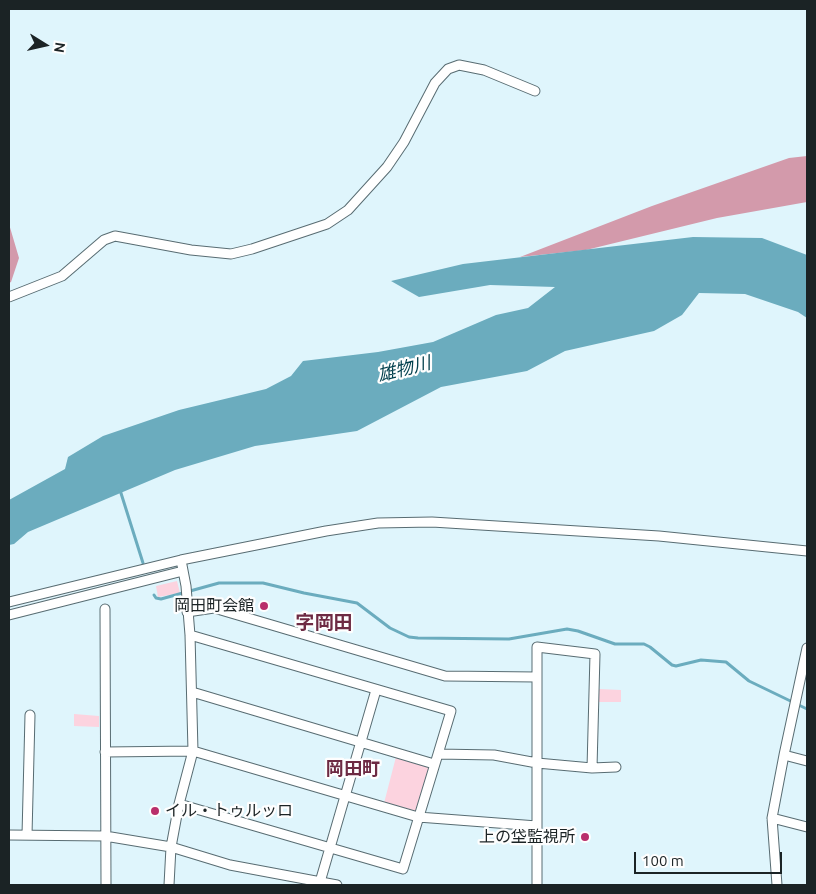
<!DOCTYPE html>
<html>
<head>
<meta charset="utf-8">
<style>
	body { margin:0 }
	#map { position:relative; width:816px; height:894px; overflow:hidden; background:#dff5fc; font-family:Ubuntu,sans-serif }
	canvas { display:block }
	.frame { position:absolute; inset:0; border:10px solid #1b2325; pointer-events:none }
	.north { position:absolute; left:20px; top:20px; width:50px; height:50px; -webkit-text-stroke:4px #fefefe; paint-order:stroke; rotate:100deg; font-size:14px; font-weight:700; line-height:20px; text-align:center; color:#1b2325 }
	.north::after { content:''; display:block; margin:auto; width:18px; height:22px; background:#1b2325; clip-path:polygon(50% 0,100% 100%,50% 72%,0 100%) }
	.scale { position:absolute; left:634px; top:852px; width:148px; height:22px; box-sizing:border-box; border:2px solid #1b2325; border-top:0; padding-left:6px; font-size:15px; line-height:18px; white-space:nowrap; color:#1b2325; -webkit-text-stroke:4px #fefefe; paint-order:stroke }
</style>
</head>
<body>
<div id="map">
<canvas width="816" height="894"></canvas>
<div class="frame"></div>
<div class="north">N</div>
<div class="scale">100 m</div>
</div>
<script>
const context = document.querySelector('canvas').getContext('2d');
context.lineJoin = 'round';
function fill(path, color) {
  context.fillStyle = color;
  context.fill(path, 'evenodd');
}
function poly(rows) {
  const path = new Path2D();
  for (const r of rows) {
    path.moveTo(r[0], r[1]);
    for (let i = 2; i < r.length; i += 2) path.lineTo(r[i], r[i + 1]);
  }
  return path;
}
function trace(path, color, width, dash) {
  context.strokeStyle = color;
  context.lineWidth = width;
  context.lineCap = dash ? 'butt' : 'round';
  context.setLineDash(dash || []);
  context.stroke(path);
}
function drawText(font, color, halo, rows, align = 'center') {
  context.font = font + ' Ubuntu,"Noto Sans JP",sans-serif';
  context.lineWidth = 4.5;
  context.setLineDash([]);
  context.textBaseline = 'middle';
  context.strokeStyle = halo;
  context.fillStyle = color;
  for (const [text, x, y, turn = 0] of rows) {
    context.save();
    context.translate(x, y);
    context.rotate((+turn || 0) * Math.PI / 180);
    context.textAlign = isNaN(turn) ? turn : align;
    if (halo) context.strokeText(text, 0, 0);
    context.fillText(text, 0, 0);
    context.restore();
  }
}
const green = poly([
	[177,581,180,593,158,597,156,586],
	[599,689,621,690,621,702,599,702],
	[74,714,99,716,99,727,74,726],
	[397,753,434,764,418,817,383,807]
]);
const forest = poly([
	[807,156,807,202,717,218,586,250,520,257,652,206,789,158],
	[9,224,19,258,11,282,9,283]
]);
const water = poly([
	[693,237,762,238,807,255,807,318,798,312,745,294,699,293,682,315,654,331,565,351,527,371,441,387,357,431,255,446,175,470,28,532,14,544,9,545,9,500,65,469,68,457,103,436,179,410,266,389,291,376,303,361,378,352,433,342,496,315,528,308,555,287,490,285,419,297,391,281,463,264]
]);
const stream = poly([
	[120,490,143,563],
	[154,595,156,598,161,599,219,583,263,583,304,593,357,603,390,628,409,637,418,638,509,639,567,629,578,631,615,644,644,644,650,647,672,665,676,666,701,660,726,662,749,681,807,709]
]);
const street = poly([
	[9,297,62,276,104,240,115,236,191,250,231,254,252,249,327,224,348,210,387,167,404,142,435,83,448,69,459,65,484,70,535,91],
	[9,602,181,560,326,531,378,523,432,522,659,536,807,551],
	[105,609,106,885],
	[187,612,214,608,445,676,536,677],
	[9,615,183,571],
	[190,635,451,711,438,754,494,755,537,763,592,768,616,767],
	[192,692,434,764],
	[105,752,193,751,418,817,537,826],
	[784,755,807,761],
	[179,804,403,869,438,754],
	[772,818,807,827],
	[9,835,105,836,171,847,230,865,337,885],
	[27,835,30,715],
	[320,882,376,690],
	[169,885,171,847,179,804,193,751,190,635,186,586,181,560],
	[537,885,537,647,595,654,592,768],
	[777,885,772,818,784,755,807,648]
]);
const markers = [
	[264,606,5,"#b92f6b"],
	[155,811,5,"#b92f6b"],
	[585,837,5,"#b92f6b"]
];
const poiNames = [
	["岡田町会館",254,606],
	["イル・トゥルッロ",165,811,"left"],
	["上の垈監視所",575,837]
];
const waterNames = [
	["雄物川",404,369,-14]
];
const neighbourhoodNames = [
	["岡田町",353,769]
];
const quarterNames = [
	["字岡田",324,623]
];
fill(green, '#fcd3df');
fill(forest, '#d39aab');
fill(water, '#6bacbe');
trace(stream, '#6bacbe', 3);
trace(street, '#586c72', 11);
trace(street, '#fff', 9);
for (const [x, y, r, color] of markers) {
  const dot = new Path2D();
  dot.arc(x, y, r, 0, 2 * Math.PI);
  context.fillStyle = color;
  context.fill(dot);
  trace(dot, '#fefefe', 2);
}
drawText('16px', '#1b2325', '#fefefe', poiNames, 'right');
drawText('italic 18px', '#003f4c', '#fefefe', waterNames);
drawText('bold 18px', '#6d2a43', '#fefefe', neighbourhoodNames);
drawText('bold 19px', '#6d2a43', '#fefefe', quarterNames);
</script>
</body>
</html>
